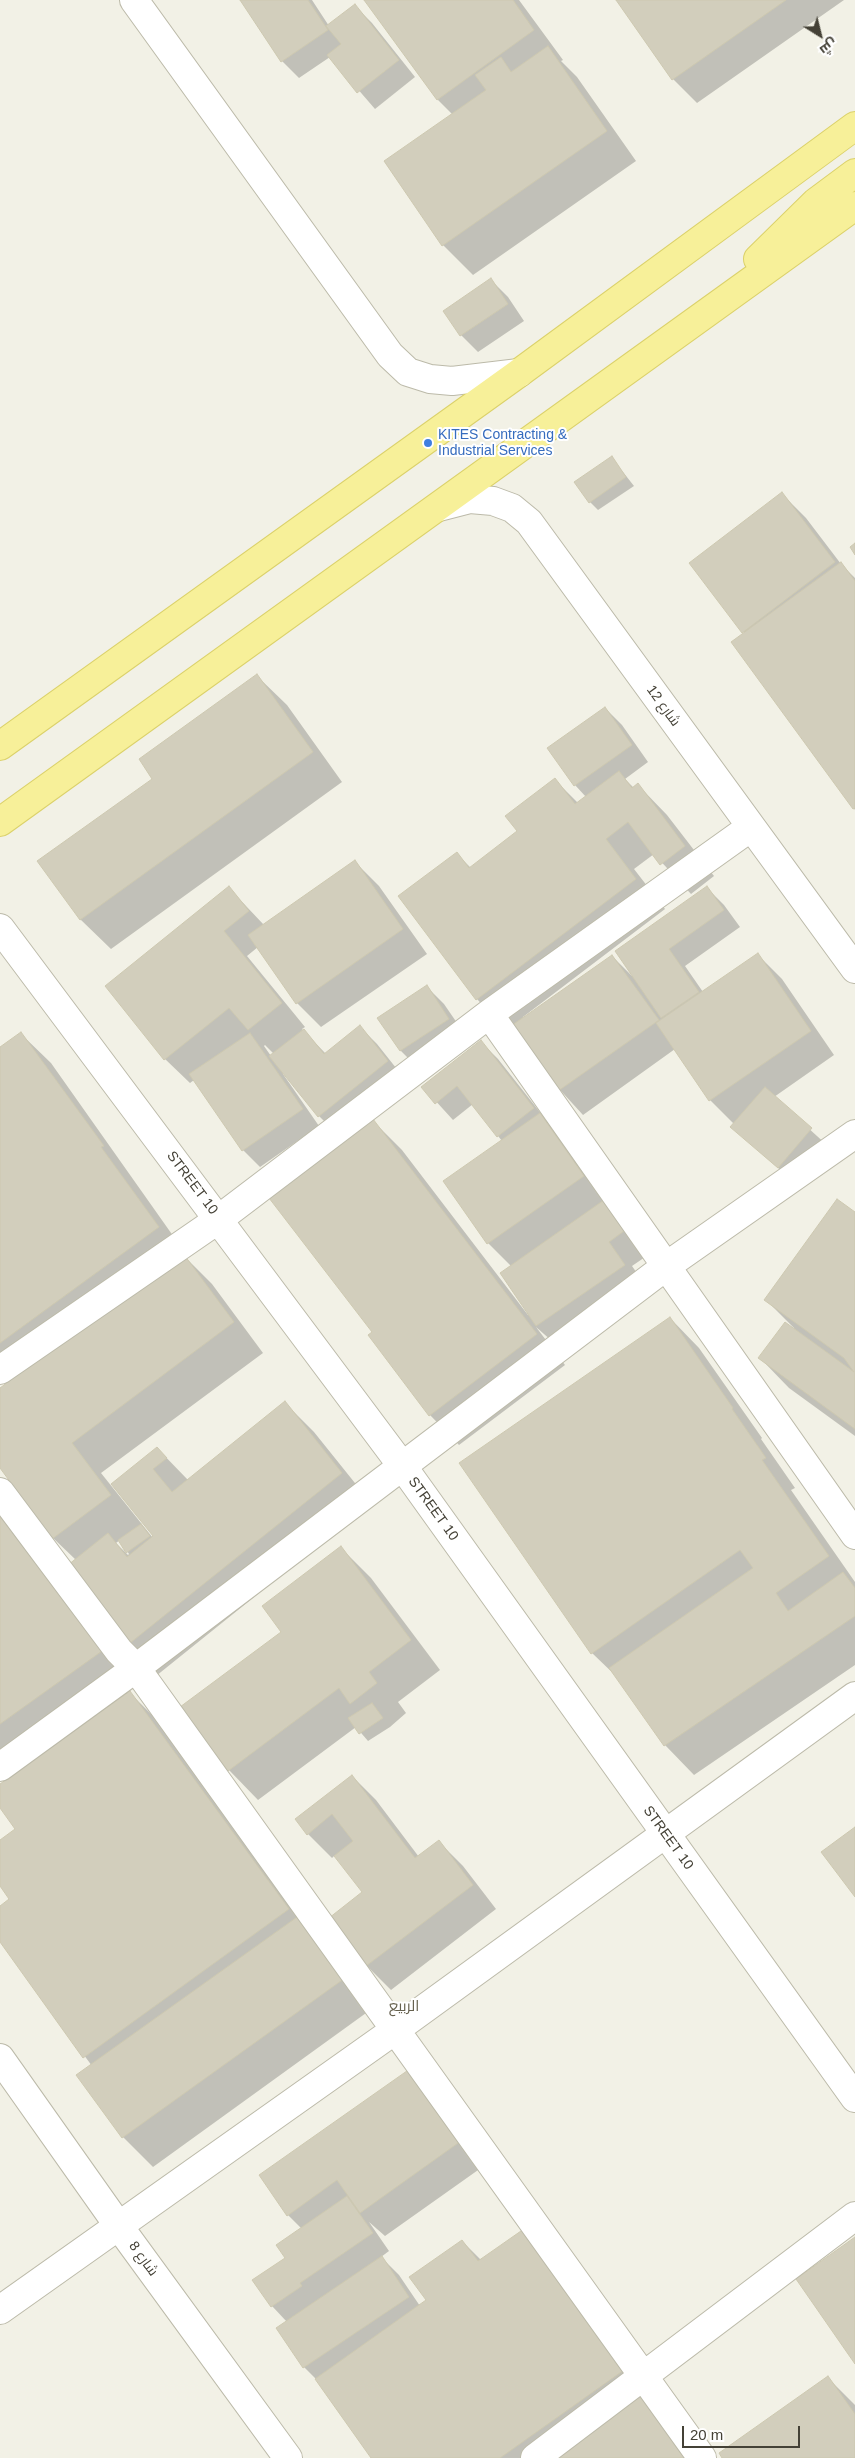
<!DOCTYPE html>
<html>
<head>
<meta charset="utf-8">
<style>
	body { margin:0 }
	#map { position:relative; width:855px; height:2458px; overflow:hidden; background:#f2f1e6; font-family:Helvetica,Cairo,sans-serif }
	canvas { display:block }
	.north { position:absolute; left:795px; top:10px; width:50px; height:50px; -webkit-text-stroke:4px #fff; paint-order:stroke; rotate:144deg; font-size:14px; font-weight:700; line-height:20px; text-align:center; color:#444136 }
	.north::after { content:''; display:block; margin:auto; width:18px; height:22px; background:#444136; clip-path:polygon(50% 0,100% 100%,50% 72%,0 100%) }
	.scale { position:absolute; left:682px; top:2426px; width:118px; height:22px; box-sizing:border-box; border:2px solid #444136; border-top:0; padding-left:6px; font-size:15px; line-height:18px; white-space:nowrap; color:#444136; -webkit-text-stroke:4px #fff; paint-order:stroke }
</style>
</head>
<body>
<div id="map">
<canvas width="855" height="2458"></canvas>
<div class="north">ش</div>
<div class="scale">20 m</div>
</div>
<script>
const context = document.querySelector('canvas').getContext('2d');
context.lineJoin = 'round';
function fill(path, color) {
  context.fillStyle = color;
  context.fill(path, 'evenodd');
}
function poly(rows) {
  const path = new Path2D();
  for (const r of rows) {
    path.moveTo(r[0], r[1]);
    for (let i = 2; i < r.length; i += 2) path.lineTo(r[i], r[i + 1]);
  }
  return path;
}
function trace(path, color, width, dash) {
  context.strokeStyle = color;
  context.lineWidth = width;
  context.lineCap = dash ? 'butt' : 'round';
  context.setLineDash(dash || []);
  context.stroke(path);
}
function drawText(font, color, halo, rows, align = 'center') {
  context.font = font + ' Helvetica,Cairo,sans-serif';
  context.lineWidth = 4;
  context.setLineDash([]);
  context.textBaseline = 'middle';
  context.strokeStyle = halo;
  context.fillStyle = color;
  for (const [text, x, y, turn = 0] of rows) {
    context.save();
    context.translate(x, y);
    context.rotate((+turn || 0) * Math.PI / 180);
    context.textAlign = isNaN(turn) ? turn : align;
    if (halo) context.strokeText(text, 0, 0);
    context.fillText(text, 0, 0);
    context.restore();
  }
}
const shadow = poly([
	[243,0,312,0,329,26,355,6,372,23,415,77,375,109,330,57,299,78,282,61],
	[365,0,519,0,563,60,561,61,577,77,636,161,473,275,443,245,385,162,453,115,437,99],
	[617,0,844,0,697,103,673,79],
	[491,280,508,297,524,321,478,352,461,335],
	[612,458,634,486,598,510,590,502],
	[782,494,806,518,841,564,855,578,855,810,745,634,691,563],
	[257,676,287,705,342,782,111,949,81,920,39,862,154,779],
	[605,708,622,725,648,762,625,779,634,788,638,785,667,815,714,876,691,894,654,854,634,869,665,909,523,1017,524,1019,612,956,632,976,707,888,724,905,740,927,685,966,703,992,758,955,782,979,834,1055,774,1097,828,1146,796,1184,732,1127,734,1124,710,1100,675,1049,583,1115,477,999,457,854,471,868,519,832,555,780,578,803,586,797,575,785],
	[355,862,379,886,427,954,321,1027,297,1003,258,947,247,956,305,1027,302,1029,326,1054,360,1027,377,1044,404,1078,336,1133,319,1116,285,1073,283,1074,319,1126,260,1167,243,1150,194,1080,190,1083,165,1059,107,987,229,888,264,925],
	[265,1045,274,1054,271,1056,264,1046],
	[427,987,444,1004,466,1036,418,1068,401,1051,379,1019],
	[21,1034,51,1063,188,1257,186,1258,212,1284,263,1353,101,1473,153,1538,155,1537,113,1484,157,1448,188,1480,285,1403,314,1432,371,1503,156,1676,126,1646,76,1560,53,1538,0,1466,0,1390,20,1374,0,1354,0,1049],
	[120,1540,129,1554,128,1555,116,1543],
	[481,1042,498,1059,651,1253,632,1266,648,1289,561,1349,536,1327,565,1365,459,1445,430,1415,373,1333,372,1120,402,1150,528,1315,530,1314,511,1266,488,1243,502,1141,473,1104,453,1120,423,1087],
	[855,1213,855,1436,789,1388,760,1358,794,1328,766,1300],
	[670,1318,699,1348,762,1438,761,1439,795,1488,791,1490,855,1582,855,1665,694,1775,665,1745,618,1678,592,1653],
	[0,1510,131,1681,0,1775],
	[341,1548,371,1578,440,1670,398,1702,406,1713,390,1727,368,1741,356,1727,258,1800,229,1770,283,1632],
	[130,1693,159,1722,373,2008,153,2167,123,2137,78,2076,92,2066,0,1941,0,1907,11,1899,0,1884,0,1841,17,1829,0,1806,0,1786],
	[352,1776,376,1800,419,1857,439,1842,463,1866,496,1909,391,1990,367,1966,331,1918,364,1893,335,1855,332,1858,308,1834],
	[414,2067,488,2163,385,2236,369,2222,389,2251,381,2257,399,2275,420,2306,428,2300,462,2241,481,2260,530,2225,696,2458,373,2458,317,2380,304,2367,287,2322,272,2306,286,2258,302,2229,288,2215],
	[827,2377,855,2405,855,2458,724,2458]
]);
const building = poly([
	[240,0,308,0,328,30,281,62,240,0],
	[364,0,513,0,534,30,437,100,364,0],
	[616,0,786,0,672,80,616,0],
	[355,4,399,60,357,93,327,55,341,44,326,26,355,4],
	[548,46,607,131,442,246,384,161,486,90,475,75,501,57,511,72,548,46],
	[491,278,508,304,460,336,443,311,491,278],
	[612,456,626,477,589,503,574,482,612,456],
	[782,492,835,562,742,633,689,563,782,492],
	[855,543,855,555,850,547,855,543],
	[841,562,855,581,855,808,853,809,731,642,841,562],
	[257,674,313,752,80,920,37,861,152,779,139,759,257,674],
	[605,707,632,745,574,786,547,748,605,707],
	[619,771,632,788,638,783,685,846,660,865,628,822,606,839,636,879,476,1000,398,896,457,852,469,868,517,831,505,816,555,778,575,804,619,771],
	[355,860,403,929,296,1004,248,935,355,860],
	[229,886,249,911,224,931,282,1003,248,1030,229,1008,164,1060,105,986,229,886],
	[707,886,724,910,669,949,699,992,661,1018,615,951,707,886],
	[758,953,811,1031,709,1101,656,1023,758,953],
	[612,955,659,1020,558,1091,511,1026,612,955],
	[427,985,449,1019,400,1051,377,1018,427,985],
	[360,1025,388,1061,318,1117,269,1056,304,1029,324,1054,360,1025],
	[21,1032,104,1146,101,1147,159,1227,0,1343,0,1047,21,1032],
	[250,1033,303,1109,242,1151,189,1074,250,1033],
	[481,1040,534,1108,497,1137,457,1086,435,1104,421,1087,481,1040],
	[765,1087,812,1128,778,1168,730,1127,765,1087],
	[540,1113,584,1176,487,1244,443,1181,540,1113],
	[373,1119,537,1334,429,1416,368,1335,372,1332,269,1198,373,1119],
	[607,1198,628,1228,609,1242,625,1265,536,1326,500,1273,607,1198],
	[837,1199,855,1212,855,1429,758,1358,785,1322,854,1372,844,1358,764,1300,837,1199],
	[182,1252,234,1322,72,1443,111,1495,52,1539,0,1468,0,1388,182,1252],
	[670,1317,733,1408,732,1409,766,1458,762,1460,829,1556,776,1593,788,1611,843,1572,855,1588,855,1616,664,1746,609,1668,753,1568,740,1550,591,1654,459,1463,670,1317],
	[285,1401,342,1473,125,1647,63,1569,108,1533,127,1557,153,1536,111,1484,157,1447,167,1458,153,1469,172,1492,285,1401],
	[0,1510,102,1651,0,1724,0,1510],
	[141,1524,150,1536,126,1553,118,1540,141,1524],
	[341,1546,411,1640,369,1672,377,1683,350,1704,339,1688,228,1771,180,1707,281,1632,262,1606,341,1546],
	[130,1691,289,1909,83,2058,0,1942,0,1906,9,1899,0,1886,0,1840,15,1829,0,1808,0,1784,130,1691],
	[372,1703,383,1718,359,1734,348,1718,372,1703],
	[352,1775,415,1858,439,1840,473,1885,366,1966,329,1918,362,1892,334,1856,353,1841,332,1814,307,1835,295,1819,352,1775],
	[855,1827,855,1897,821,1852,855,1827],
	[300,1915,345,1978,122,2138,76,2075,300,1915],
	[414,2066,465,2138,360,2213,337,2180,287,2216,259,2175,414,2066],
	[347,2196,373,2233,300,2283,302,2286,271,2307,252,2280,285,2258,276,2245,347,2196],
	[531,2224,631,2365,500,2458,371,2458,315,2379,426,2300,409,2277,462,2240,478,2261,531,2224],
	[855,2237,855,2364,796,2279,855,2237],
	[382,2256,409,2297,303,2368,276,2328,382,2256],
	[828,2376,855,2414,855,2458,722,2458,719,2453,828,2376],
	[641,2392,690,2458,553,2458,641,2392]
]);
const minor = poly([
	[134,0,390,355,408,372,430,379,452,381,519,373],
	[439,507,470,499,493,501,512,508,529,522,855,969],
	[0,928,403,1467,855,2098],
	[489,1014,855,1535],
	[0,1370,219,1219,489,1014,751,827],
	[0,1492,119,1651,136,1668,702,2458],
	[0,1767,136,1668,665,1267,855,1134],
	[0,2058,118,2225,288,2458],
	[0,2310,395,2030,855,1696],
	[535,2458,855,2216]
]);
const major = poly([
	[758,259,816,202,855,173],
	[0,746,519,373,855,126],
	[0,822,855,206]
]);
const markers = [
	[428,443,5,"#3f7fe0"]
];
const shopNames = [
	["KITES Contracting &",438,435],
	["Industrial Services",438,451]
];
const streetNames = [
	["شارع 12",663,706,54],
	["STREET 10",192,1183,53],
	["STREET 10",433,1509,54],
	["STREET 10",668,1838,54],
	["شارع 8",143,2259,54]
];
const neighbourhoodNames = [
	["الربيع",404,2007]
];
fill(shadow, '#0003');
fill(building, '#d2cebc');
trace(building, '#cdc8b0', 1);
trace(minor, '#bcbaa9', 30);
trace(major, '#dbd16a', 30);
trace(minor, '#fff', 28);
trace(major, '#f7f099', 28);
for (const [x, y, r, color] of markers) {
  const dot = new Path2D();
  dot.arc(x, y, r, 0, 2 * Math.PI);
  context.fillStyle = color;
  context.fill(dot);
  trace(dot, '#fff', 2);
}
drawText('14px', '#366cbe', '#fff', shopNames, 'left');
drawText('14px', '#444136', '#fff', streetNames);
drawText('15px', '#66614e', '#fff', neighbourhoodNames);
</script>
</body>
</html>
